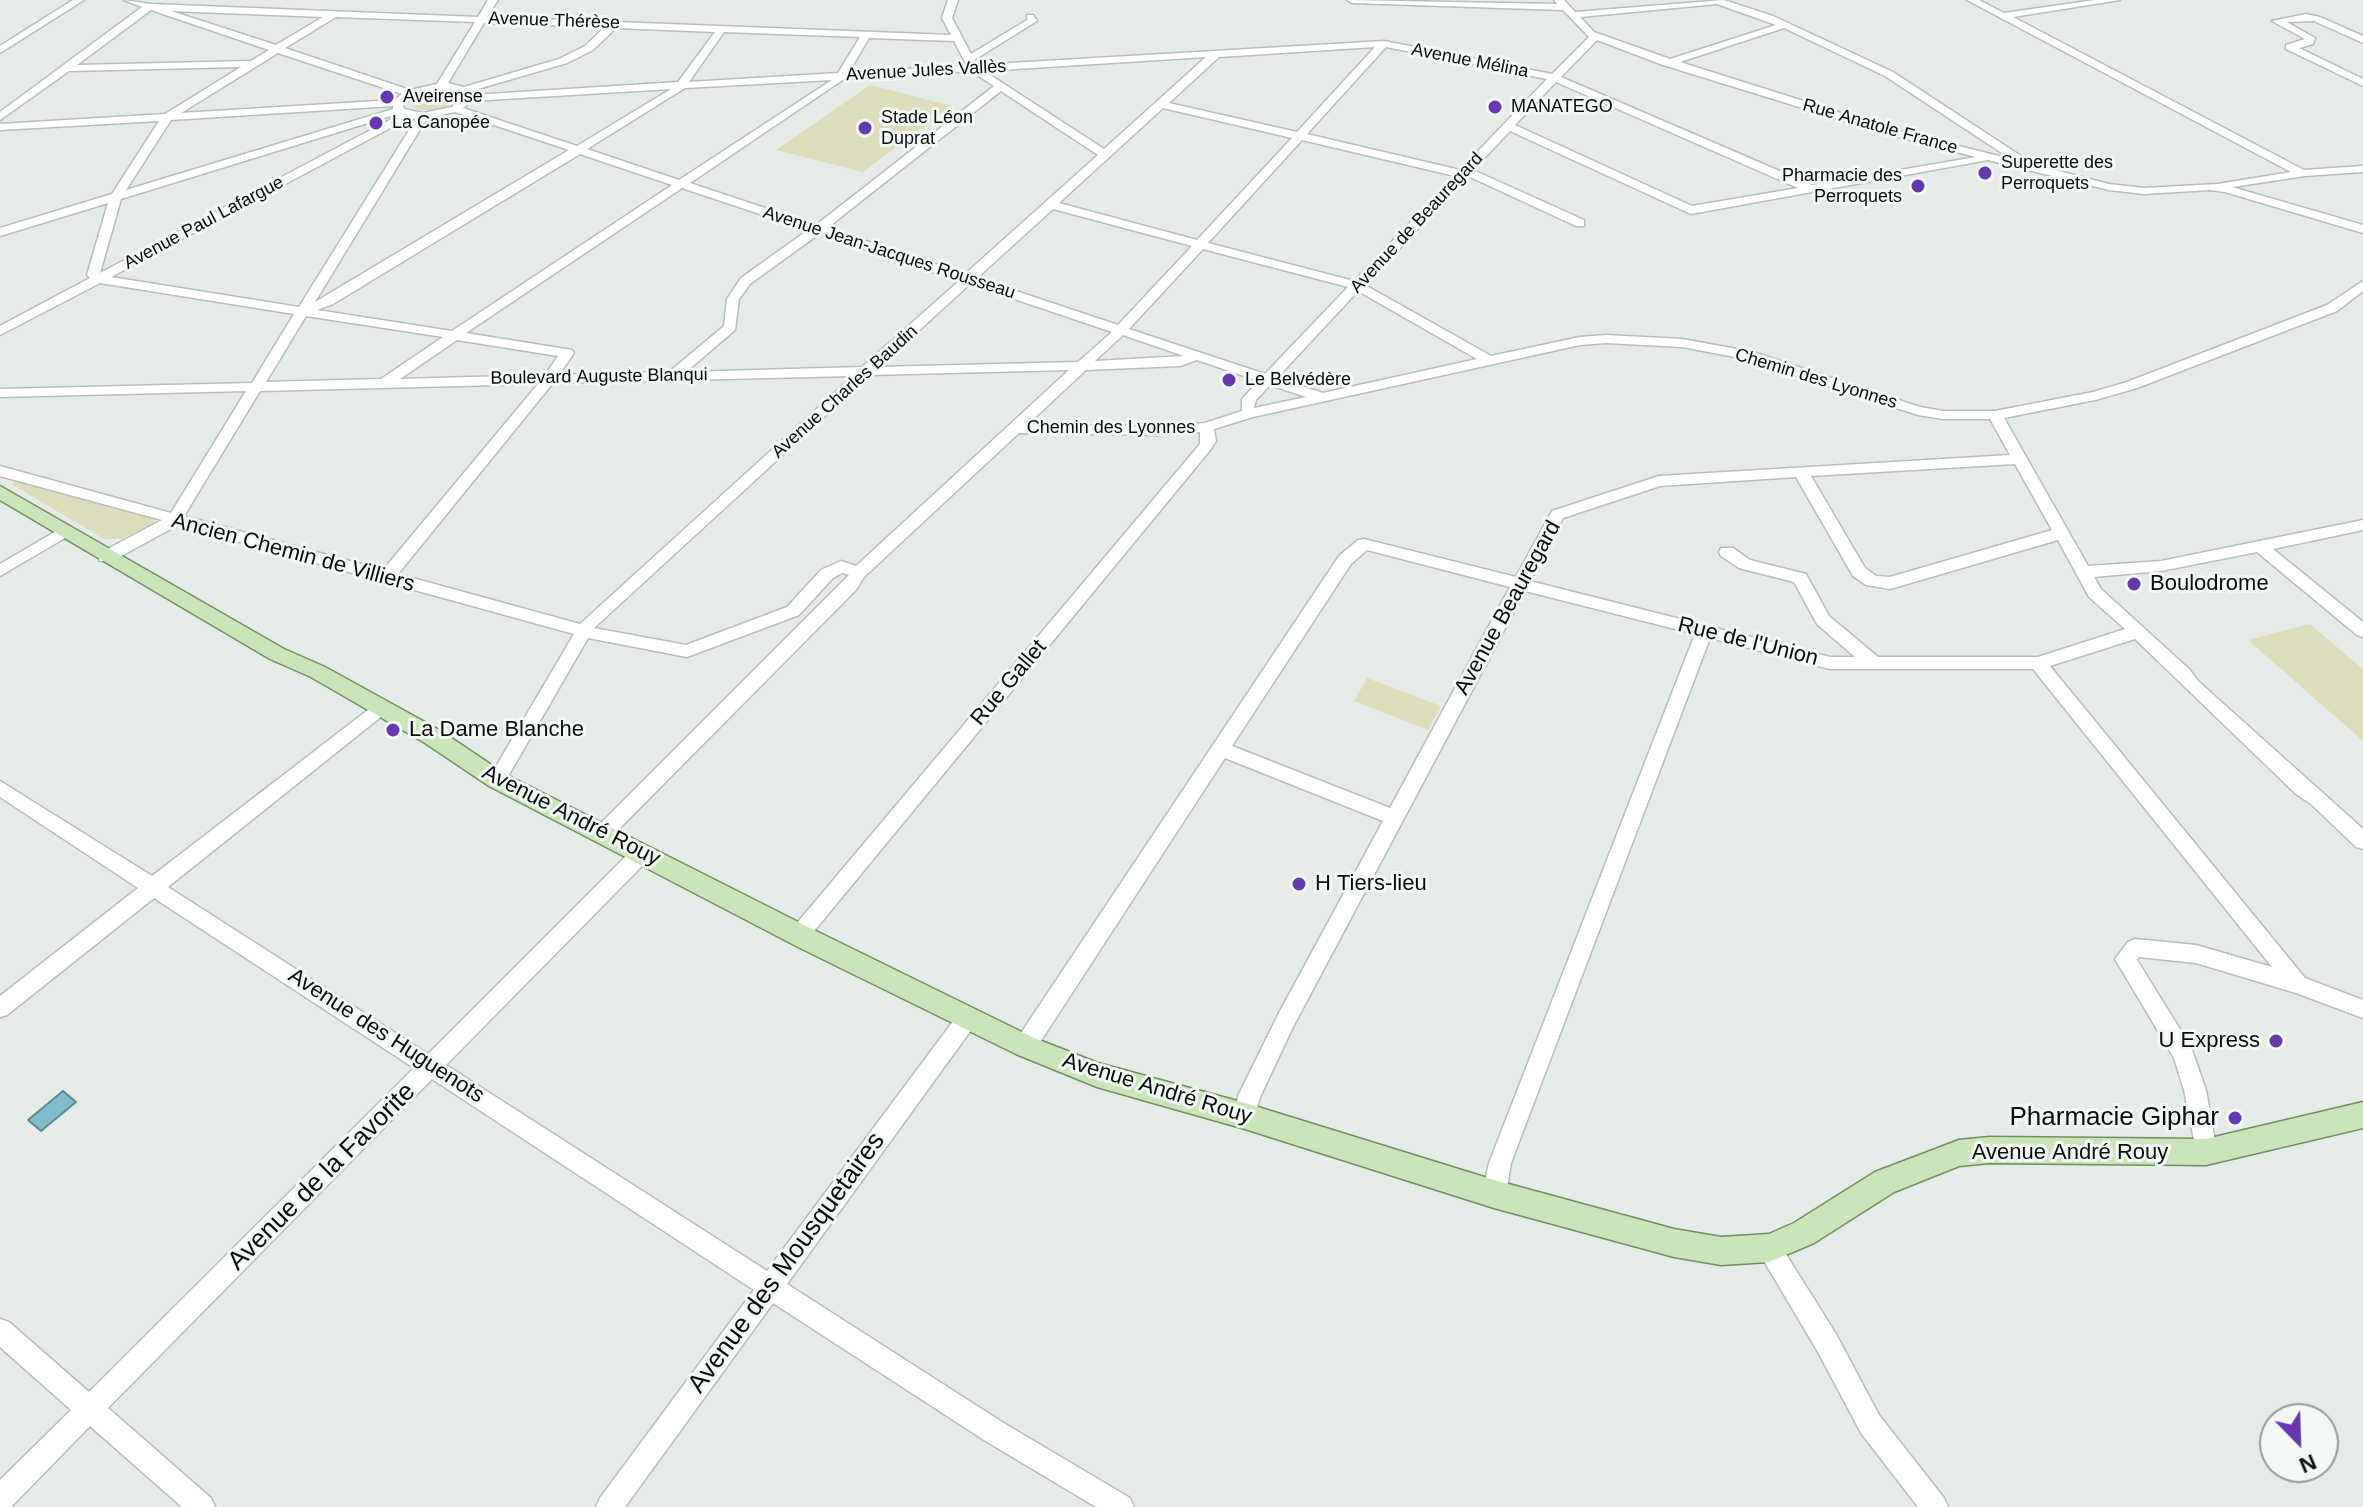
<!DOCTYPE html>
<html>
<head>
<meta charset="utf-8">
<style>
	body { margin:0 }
	#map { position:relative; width:2363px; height:1507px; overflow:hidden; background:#e5ece8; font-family:Helvetica,sans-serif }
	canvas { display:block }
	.north { position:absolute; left:2259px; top:1403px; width:80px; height:80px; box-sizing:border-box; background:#f2f9f5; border:2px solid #969b98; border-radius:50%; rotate:157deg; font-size:22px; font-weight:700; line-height:32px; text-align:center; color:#0b0d0c }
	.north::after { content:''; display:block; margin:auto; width:28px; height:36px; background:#6638b0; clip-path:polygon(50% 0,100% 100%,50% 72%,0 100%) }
</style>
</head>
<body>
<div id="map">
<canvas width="2363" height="1507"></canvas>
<div class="north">N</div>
</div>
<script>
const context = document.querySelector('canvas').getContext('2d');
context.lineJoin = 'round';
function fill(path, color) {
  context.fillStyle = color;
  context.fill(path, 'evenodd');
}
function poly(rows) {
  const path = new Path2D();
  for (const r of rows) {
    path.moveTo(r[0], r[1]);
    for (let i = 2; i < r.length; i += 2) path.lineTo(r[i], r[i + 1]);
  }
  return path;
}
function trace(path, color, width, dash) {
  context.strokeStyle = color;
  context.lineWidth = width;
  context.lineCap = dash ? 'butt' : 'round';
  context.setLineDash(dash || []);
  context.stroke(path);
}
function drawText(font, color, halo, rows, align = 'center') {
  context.font = font + ' Helvetica,sans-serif';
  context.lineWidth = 6;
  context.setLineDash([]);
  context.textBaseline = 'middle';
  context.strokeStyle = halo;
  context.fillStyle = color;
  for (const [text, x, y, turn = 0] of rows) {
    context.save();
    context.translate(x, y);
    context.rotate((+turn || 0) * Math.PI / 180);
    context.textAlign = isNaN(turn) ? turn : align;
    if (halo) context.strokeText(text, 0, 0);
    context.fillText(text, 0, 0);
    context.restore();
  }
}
const green = poly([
	[870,85,952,106,863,172,776,150],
	[442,89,458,92,460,98,453,105,435,110,418,110,410,104,416,96],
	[17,481,153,518,155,522,122,539,104,539,11,484],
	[2310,624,2363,669,2363,741,2248,640],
	[1367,678,1441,706,1428,730,1354,701]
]);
const water = poly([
	[63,1091,76,1102,41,1131,28,1120,63,1091]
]);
const minor = poly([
	[73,0,84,0,0,53,0,46,73,0],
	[124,0,151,4,478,17,488,0,498,0,487,17,951,35,942,18,948,0,958,0,952,18,971,54,1027,20,1027,15,1033,15,1037,21,974,60,976,65,1384,41,1552,74,1589,37,1563,10,1352,3,1347,0,1557,4,1554,0,1564,0,1575,12,1724,0,1773,16,1893,72,2027,160,2028,163,2109,184,2144,188,2218,184,2291,172,1967,0,1979,0,2004,13,2095,0,2120,0,2013,17,2304,170,2363,166,2363,172,2305,176,2232,187,2363,225,2363,233,2225,192,2210,190,2144,194,2109,190,1988,160,1691,214,1510,131,1473,170,1584,220,1584,226,1576,226,1468,176,1365,285,1491,356,1580,337,1606,335,1682,339,1753,352,1920,407,1943,411,1995,411,2093,392,2127,382,2327,305,2363,281,2363,291,2337,311,2137,388,2095,400,2004,418,2088,566,2161,561,2363,520,2363,530,2273,549,2363,622,2363,637,2357,635,2257,552,2161,571,2094,577,2101,589,2189,669,2198,681,2363,829,2363,849,2356,847,2311,804,2296,794,2135,639,2050,666,2305,978,2363,1000,2363,1018,2296,993,2196,963,2139,957,2137,960,2191,1047,2206,1090,2217,1152,2214,1160,2206,1163,2198,1160,2184,1090,2174,1058,2115,959,2128,942,2135,939,2196,945,2272,967,2033,669,1830,669,1710,638,1511,1163,1506,1194,1502,1202,1494,1205,1486,1202,1482,1194,1489,1163,1695,634,1525,591,1293,1027,1260,1097,1253,1123,1245,1127,1237,1123,1234,1116,1238,1096,1279,1013,1383,821,1225,758,1033,1053,1025,1056,1017,1053,1014,1046,1017,1039,1339,556,1358,540,1364,539,1516,577,1552,511,1659,476,2010,455,1990,419,1943,419,1918,415,1745,359,1682,347,1606,343,1580,345,1253,417,1214,429,1216,441,1211,449,806,941,799,944,792,941,789,935,792,929,1200,444,1200,432,1159,435,1019,433,864,577,856,590,610,838,603,841,596,838,594,833,596,828,849,575,842,573,833,578,799,615,687,657,588,638,503,785,497,787,491,785,488,780,574,634,389,583,385,585,378,580,178,525,112,561,100,561,98,557,100,553,162,520,0,476,0,466,171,513,246,391,0,397,0,389,252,383,294,314,100,283,0,335,0,326,90,278,87,275,108,203,0,236,0,228,112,194,159,121,0,130,0,124,165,114,241,67,69,71,0,120,0,112,142,7,124,0],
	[1717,4,1776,25,1670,59,1594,32,1580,17,1717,4],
	[151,10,269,50,251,61,77,65,151,10],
	[171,11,323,17,276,45,171,11],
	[336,17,475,22,437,84,410,90,285,48,336,17],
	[484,23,605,27,585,46,559,59,464,87,448,83,484,23],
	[616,28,715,32,678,82,473,95,471,91,567,63,593,50,616,28],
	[1784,28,1885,76,2011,159,1898,131,1680,62,1784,28],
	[724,32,860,37,838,73,689,82,724,32],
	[869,38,954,41,967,66,849,72,869,38],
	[1597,40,1663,65,1890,135,1976,157,1812,185,1561,77,1597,40],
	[1375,47,1297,132,1169,103,1219,57,1375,47],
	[1386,47,1547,79,1460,170,1307,134,1386,47],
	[278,53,402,94,394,100,181,113,278,53],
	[1206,57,1104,149,984,71,1206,57],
	[971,71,994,86,816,225,690,183,844,79,971,71],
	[832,80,679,180,587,149,685,88,832,80],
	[1556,82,1798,188,1692,206,1515,125,1556,82],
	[452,89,463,95,452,107,423,113,404,109,403,104,414,95,452,89],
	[671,89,577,146,463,108,471,101,671,89],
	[1001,91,1098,155,965,274,827,228,1001,91],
	[393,106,393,109,126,190,171,120,393,106],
	[1163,108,1292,138,1197,240,1059,203,1163,108],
	[455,112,569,150,315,302,427,118,455,112],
	[397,114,399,115,100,273,121,199,397,114],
	[409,118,416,119,299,307,111,277,409,118],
	[1302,140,1455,176,1354,281,1208,243,1302,140],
	[580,154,672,185,452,331,317,310,333,304,580,154],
	[682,188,808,230,741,278,727,299,724,326,669,372,559,375,574,353,572,350,466,333,682,188],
	[1053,209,1192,246,1118,325,977,278,1053,209],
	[819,234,959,281,862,367,686,372,735,330,739,299,750,284,819,234],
	[1203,249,1348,287,1265,374,1129,329,1203,249],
	[970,284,1112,332,1078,362,879,367,970,284],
	[1358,291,1477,359,1323,393,1277,378,1358,291],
	[306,316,443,337,381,379,266,382,306,316],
	[1123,335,1184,356,1095,361,1123,335],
	[457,340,558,356,545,375,400,379,457,340],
	[1197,360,1259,381,1242,399,1242,411,1205,423,1159,427,1028,424,1086,370,1180,366,1197,360],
	[1069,370,856,566,841,561,821,570,787,607,686,645,594,628,870,375,1069,370],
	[853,376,580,624,398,574,553,383,853,376],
	[538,384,383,570,184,516,260,391,538,384],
	[1270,385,1306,397,1254,408,1256,400,1270,385],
	[2015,464,2052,530,1890,577,1876,576,1865,568,1811,476,2015,464],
	[1796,477,1853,576,1866,585,1890,589,2058,540,2089,597,2125,629,2038,657,1878,657,1829,616,1806,574,1750,560,1733,548,1721,548,1719,552,1721,556,1739,568,1794,582,1817,624,1855,657,1830,657,1530,581,1563,518,1660,486,1796,477],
	[1367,550,1510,587,1390,808,1232,746,1351,564,1367,550],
	[2306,14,2320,17,2363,36,2363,43,2314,21,2287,22,2315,38,2313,44,2299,48,2363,79,2363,86,2286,49,2286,45,2305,39,2272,21,2306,14],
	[65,526,70,527,73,531,70,535,0,576,0,564,65,526],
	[381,700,390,707,387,712,168,887,428,1054,635,847,642,845,649,847,652,853,649,859,446,1065,767,1271,960,1012,967,1009,974,1012,978,1019,974,1026,787,1284,1002,1422,1130,1498,1134,1507,1096,1507,984,1440,773,1303,625,1507,596,1507,600,1498,754,1290,432,1079,108,1408,211,1498,215,1507,182,1507,90,1426,11,1507,0,1507,0,1480,71,1410,0,1347,0,1319,9,1322,89,1392,414,1068,154,898,7,1015,0,1017,0,996,138,888,0,797,0,781,152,876,381,700],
	[1769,1236,1777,1240,1836,1334,1879,1415,1944,1498,1948,1507,1918,1507,1861,1433,1818,1352,1761,1256,1757,1248,1761,1240,1769,1236]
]);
const major = poly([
	[0,486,284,649,325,667,441,731,505,774,818,932,1034,1038,1098,1063,1245,1103,1494,1180,1674,1229,1721,1237,1769,1234,1794,1223,1875,1172,1959,1140,1989,1137,2206,1139,2363,1102,2363,1128,2206,1165,1989,1163,1959,1166,1894,1192,1814,1243,1769,1262,1721,1265,1674,1257,1494,1208,1245,1129,1097,1087,1016,1054,800,948,489,786,425,743,311,677,270,659,0,500,0,486]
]);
const markers = [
	[387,97,8,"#6638b0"],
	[1495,107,8,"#6638b0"],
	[376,123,8,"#6638b0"],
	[865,128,8,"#6638b0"],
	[1985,173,8,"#6638b0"],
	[1918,186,8,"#6638b0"],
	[1229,380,8,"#6638b0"],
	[2134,584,8,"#6638b0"],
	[393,730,8,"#6638b0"],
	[1299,884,8,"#6638b0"],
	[2276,1041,8,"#6638b0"],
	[2235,1118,8,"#6638b0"]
];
const farStreetnames = [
	["Avenue Thérèse",554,21,2],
	["Avenue Mélina",1470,61,11],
	["Avenue Jules Vallès",926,71,-3],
	["Rue Anatole France",1880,127,16],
	["Avenue Paul Lafargue",204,223,-28],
	["Avenue de Beauregard",1417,223,-47],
	["Avenue Jean-Jacques Rousseau",889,253,18],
	["Boulevard Auguste Blanqui",599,377,-1],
	["Chemin des Lyonnes",1816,379,17],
	["Avenue Charles Baudin",845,392,-42],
	["Chemin des Lyonnes",1111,428]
];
const farPoinames = [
	["Aveirense",403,97],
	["MANATEGO",1511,107],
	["Stade Léon",881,118],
	["Duprat",881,139],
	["La Canopée",392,123],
	["Superette des",2001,163],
	["Perroquets",2001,184],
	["Pharmacie des",1902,176,"right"],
	["Perroquets",1902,197,"right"],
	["Le Belvédère",1245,380]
];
const streetNames = [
	["Ancien Chemin de Villiers",293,553,15],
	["Avenue Beauregard",1508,608,-61],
	["Rue de l'Union",1748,642,14],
	["Rue Gallet",1009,683,-50],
	["Avenue André Rouy",571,816,27],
	["Avenue des Huguenots",386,1036,33],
	["Avenue André Rouy",1157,1089,17],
	["Avenue André Rouy",2070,1153]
];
const poiNames = [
	["Boulodrome",2150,584],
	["La Dame Blanche",409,730],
	["H Tiers-lieu",1315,884],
	["U Express",2260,1041,"right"]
];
const nearPoinames = [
	["Pharmacie Giphar",2219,1118]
];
const nearStreetnames = [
	["Avenue de la Favorite",322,1177,-45],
	["Avenue des Mousquetaires",787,1263,-54]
];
fill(green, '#deddbb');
fill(water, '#81bccb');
trace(water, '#5e8892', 2);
trace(minor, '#b7beba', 3);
trace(major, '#728e60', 3);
fill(minor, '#fff');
fill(major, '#cbe5bb');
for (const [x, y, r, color] of markers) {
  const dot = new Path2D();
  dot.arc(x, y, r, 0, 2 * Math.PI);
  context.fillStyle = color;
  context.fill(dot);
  trace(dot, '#f2f9f5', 3);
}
drawText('18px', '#0b0d0c', '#f2f9f5', farStreetnames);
drawText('18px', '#0b0d0c', '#f2f9f5', farPoinames, 'left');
drawText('22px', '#0b0d0c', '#f2f9f5', streetNames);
drawText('22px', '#0b0d0c', '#f2f9f5', poiNames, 'left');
drawText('26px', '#0b0d0c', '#f2f9f5', nearPoinames, 'right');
drawText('26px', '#0b0d0c', '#f2f9f5', nearStreetnames);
</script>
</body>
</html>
